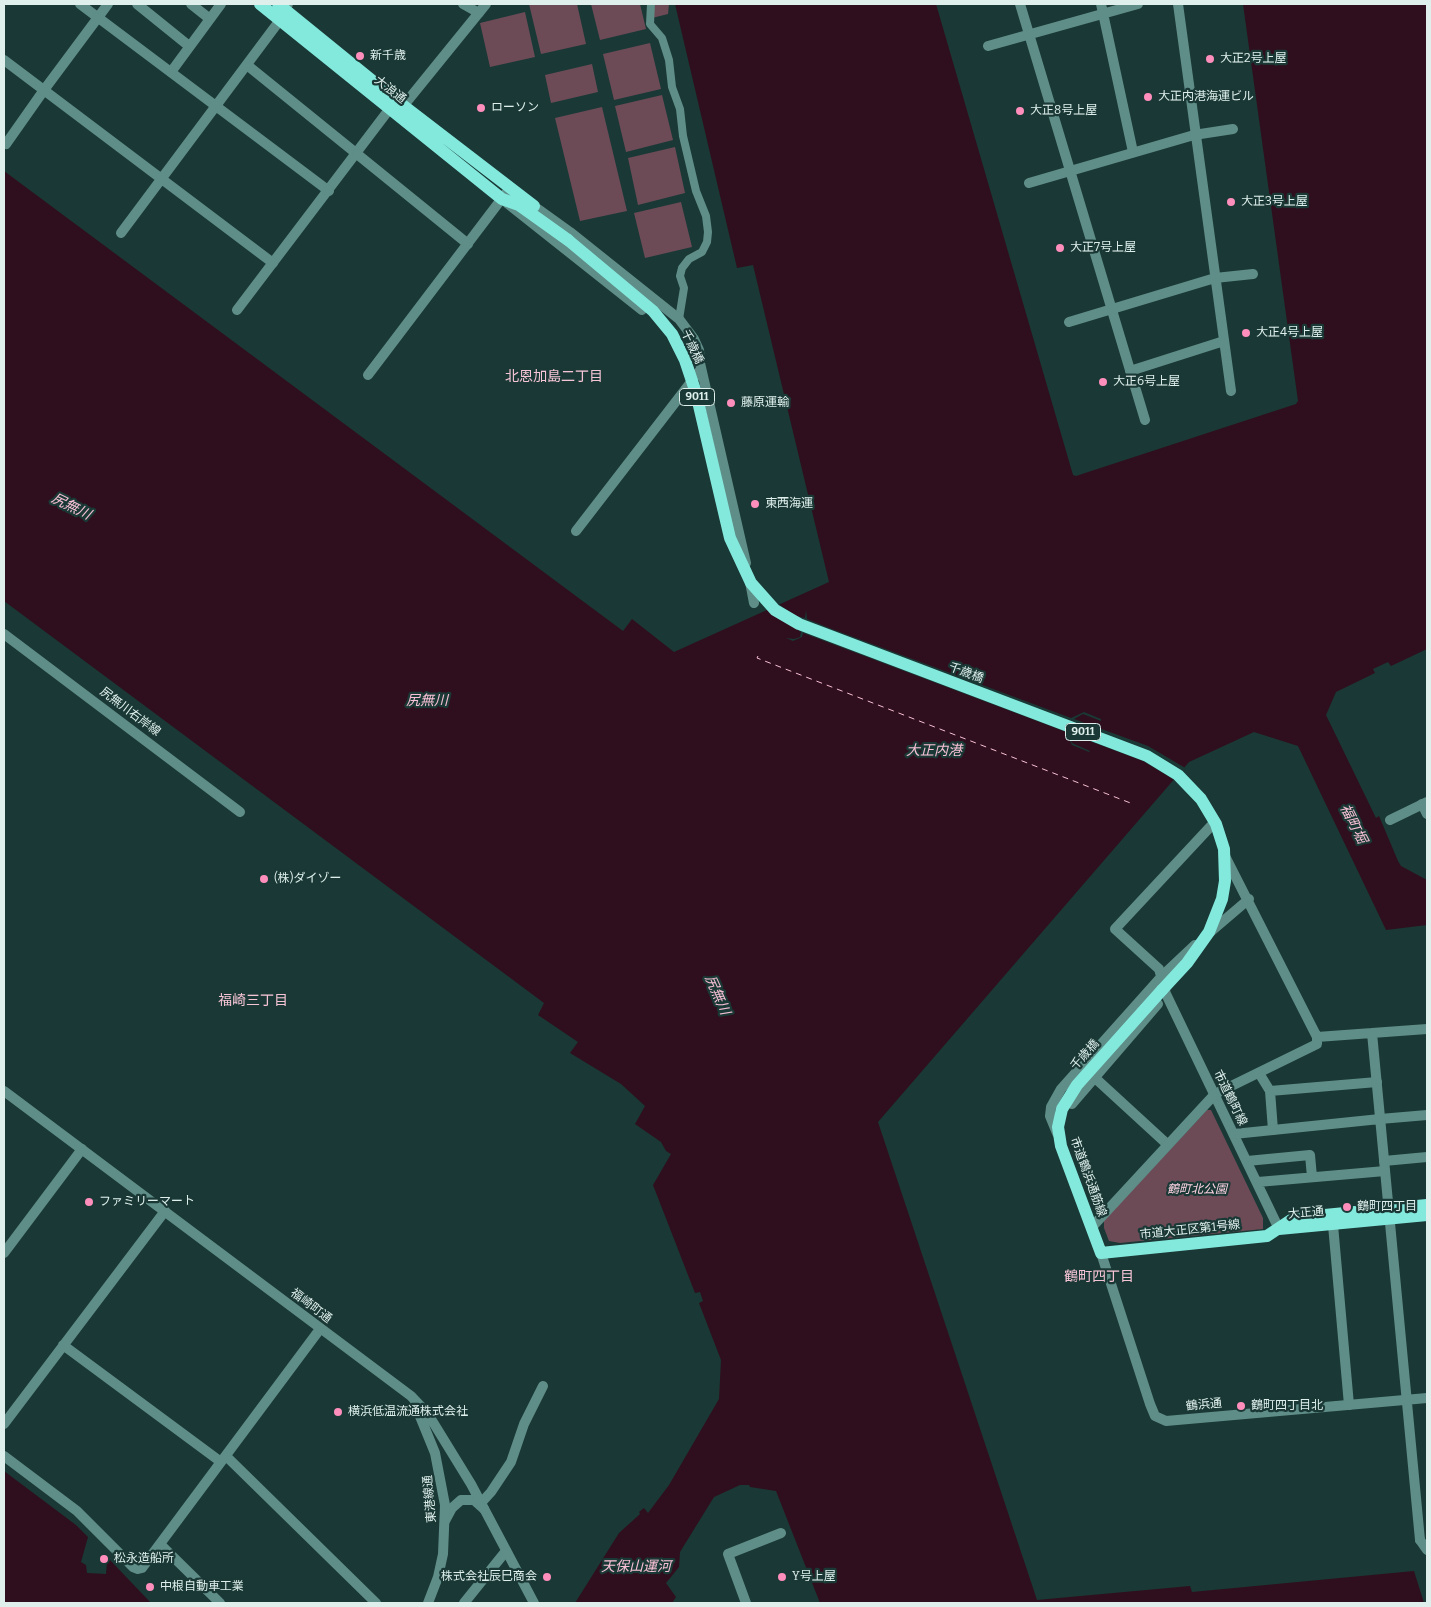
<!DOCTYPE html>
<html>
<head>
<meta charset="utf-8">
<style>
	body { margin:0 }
	#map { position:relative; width:1431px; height:1607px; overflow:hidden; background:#1a3835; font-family:Bitter,serif }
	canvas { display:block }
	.frame { position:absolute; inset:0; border:5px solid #deefec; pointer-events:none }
</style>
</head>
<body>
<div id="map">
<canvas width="1431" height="1607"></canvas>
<div class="frame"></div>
</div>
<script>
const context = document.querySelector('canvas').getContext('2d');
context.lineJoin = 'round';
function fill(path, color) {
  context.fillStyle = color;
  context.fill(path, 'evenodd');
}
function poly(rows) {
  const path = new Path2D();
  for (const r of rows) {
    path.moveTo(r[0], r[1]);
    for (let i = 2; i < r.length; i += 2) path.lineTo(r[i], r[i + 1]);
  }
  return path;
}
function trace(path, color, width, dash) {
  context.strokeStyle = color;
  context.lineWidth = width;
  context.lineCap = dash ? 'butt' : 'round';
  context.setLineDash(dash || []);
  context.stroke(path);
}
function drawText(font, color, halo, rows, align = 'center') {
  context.font = font + ' Bitter,"Noto Sans JP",serif';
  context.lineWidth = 4.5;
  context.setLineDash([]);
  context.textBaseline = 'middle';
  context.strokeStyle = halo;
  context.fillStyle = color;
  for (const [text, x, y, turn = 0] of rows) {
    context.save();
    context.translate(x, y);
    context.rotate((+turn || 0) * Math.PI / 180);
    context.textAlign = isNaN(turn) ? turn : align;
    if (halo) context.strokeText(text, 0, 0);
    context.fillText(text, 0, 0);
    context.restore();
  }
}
const green = poly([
	[529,4,577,4,586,44,541,54],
	[591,4,640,4,646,29,600,40],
	[655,4,669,4,668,14,652,18],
	[525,12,535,57,490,67,480,23],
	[650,43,661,89,614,100,603,54],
	[592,64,598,92,551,103,545,75],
	[662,95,673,140,626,152,615,106],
	[602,107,627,211,580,221,555,118],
	[675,147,685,193,638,205,628,158],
	[681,202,692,247,645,258,634,213],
	[1207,1110,1211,1110,1263,1218,1263,1229,1120,1243,1109,1241,1104,1228,1104,1220]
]);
const water = poly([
	[675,4,936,4,1073,475,1076,476,1296,404,1298,401,1243,4,1427,4,1427,649,1391,666,1388,662,1373,669,1375,673,1336,692,1326,715,1376,818,1379,816,1398,861,1401,866,1427,880,1427,925,1386,930,1298,746,1254,732,1189,762,878,1122,1037,1600,1190,1586,1192,1592,1414,1571,1424,1603,820,1603,776,1491,750,1487,749,1485,740,1485,714,1497,680,1552,679,1567,666,1583,676,1597,672,1603,575,1603,619,1533,640,1514,639,1512,644,1508,648,1513,669,1485,719,1399,721,1360,699,1303,703,1301,700,1292,695,1293,653,1185,671,1154,666,1151,661,1142,635,1124,645,1106,621,1084,570,1053,578,1042,538,1015,544,1003,4,601,4,171,623,631,632,619,674,652,829,582,753,265,737,268],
	[4,1471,76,1525,88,1537,81,1562,86,1565,87,1573,106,1574,107,1562,110,1560,151,1603,4,1603]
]);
const pier = poly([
	[777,603,796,616,805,618,806,610,807,619,832,629,1071,718,1084,712,1101,719,1101,721,1083,714,1074,719,1148,746,1187,769,1176,781,1143,761,1068,733,1072,743,1090,751,1089,752,1072,745,1066,732,803,633,802,637,793,641,786,638,794,639,800,637,801,632,767,608]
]);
const ferry = poly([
	[758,656,757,658,1133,804]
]);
const pedestrian = poly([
	[651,4,650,24,662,38,669,60,672,87,680,109,683,136,696,191,706,216,708,232,707,242,702,252,689,259,682,268,680,276,684,288,679,319]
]);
const minor = poly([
	[137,4,189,46],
	[191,4,210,19],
	[463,4,479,13],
	[1020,4,1145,420],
	[1101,4,1133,152],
	[1178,4,1231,391],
	[988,46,1138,4],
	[247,65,357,154],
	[171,72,221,4],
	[400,110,486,4],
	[4,143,6,144,44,90],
	[1029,183,1194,135,1233,129],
	[237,310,394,103],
	[1069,322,1215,278,1253,274],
	[1130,371,1224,341],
	[368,375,506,193],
	[576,531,701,369],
	[1422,804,1427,814],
	[1211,826,1115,929,1159,969,1166,994,1279,1229],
	[1259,1073,1270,1091,1273,1130],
	[1094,1077,1167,1144],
	[1270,1091,1377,1082],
	[1072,1104,1158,1004],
	[1380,1119,1427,1115],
	[1057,1133,1050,1116,1051,1107,1061,1089,1161,977],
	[1247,1161,1310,1155,1312,1177],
	[1384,1161,1427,1157],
	[1258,1182,1385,1171],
	[1333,1225,1349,1405],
	[4,1253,82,1149],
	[63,1345,221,1462],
	[4,1424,165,1211],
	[4,1456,77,1511,133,1567,138,1569,142,1568,320,1329],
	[226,1456,376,1603],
	[481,1503,491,1492,511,1462,524,1424,543,1386],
	[445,1521,452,1508,461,1500,474,1500,484,1509],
	[1420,1540,1427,1550],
	[160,1544,220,1603],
	[464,1603,506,1551],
	[746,1603,728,1554,781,1533]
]);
const tertiary = poly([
	[80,4,329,191],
	[4,60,273,263],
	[44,90,108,4],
	[357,154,468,244],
	[507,203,642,310],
	[538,209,570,232,679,319,694,339,699,350,700,363,746,563],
	[121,233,280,20,288,4],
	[750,582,754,603],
	[4,634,240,812],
	[1390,820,1427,802],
	[1225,856,1317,1037,1427,1029],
	[1208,934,1249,899],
	[1161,977,1195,945],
	[1372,1033,1420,1540],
	[4,1091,411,1396,428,1414,471,1484,534,1603],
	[1234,1134,1380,1119],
	[1092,1227,1215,1094,1317,1044,1317,1037],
	[1101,1253,1150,1404,1155,1416,1166,1421,1427,1398],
	[415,1404,435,1453,445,1505,443,1554,438,1577,428,1603]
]);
const primary = poly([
	[260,4,502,199,519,205,568,240],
	[278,4,396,100,534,206],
	[1162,990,1077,1085,1062,1109,1058,1127,1061,1146,1101,1253,1267,1236,1294,1218,1427,1205],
	[1279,1229,1427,1215]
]);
const primaryBridge = poly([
	[568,240,653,311,672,334,685,360,696,393,730,538,751,583,775,610,799,624,1147,756,1178,775,1201,799,1216,824,1224,849,1225,881,1222,899,1209,932,1187,963,1162,990]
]);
const markers = [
	[360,56,5,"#fe8ebc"],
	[1210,59,5,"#fe8ebc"],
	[1148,97,5,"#fe8ebc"],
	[481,108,5,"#fe8ebc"],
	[1020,111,5,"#fe8ebc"],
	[1231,202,5,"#fe8ebc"],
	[1060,248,5,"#fe8ebc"],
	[1246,333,5,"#fe8ebc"],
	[1103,382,5,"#fe8ebc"],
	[731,403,5,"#fe8ebc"],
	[755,504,5,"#fe8ebc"],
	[264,879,5,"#fe8ebc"],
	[89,1202,5,"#fe8ebc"],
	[1347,1207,5,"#fe8ebc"],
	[1241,1406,5,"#fe8ebc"],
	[338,1412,5,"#fe8ebc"],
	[104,1559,5,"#fe8ebc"],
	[547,1577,5,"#fe8ebc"],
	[782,1577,5,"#fe8ebc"],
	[150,1587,5,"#fe8ebc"]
];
const shields = [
	[697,397,35],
	[1083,732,35]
];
const shieldNames = [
	["9011",697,397],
	["9011",1083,732]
];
const poiNames = [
	["新千歳",370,56],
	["大正2号上屋",1220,59],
	["大正内港海運ビル",1158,97],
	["ローソン",491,108],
	["大正8号上屋",1030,111],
	["大正3号上屋",1241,202],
	["大正7号上屋",1070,248],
	["大正4号上屋",1256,333],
	["大正6号上屋",1113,382],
	["藤原運輸",741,403],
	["東西海運",765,504],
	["(株)ダイゾー",274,879],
	["ファミリーマート",99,1202],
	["鶴町四丁目",1357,1207],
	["鶴町四丁目北",1251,1406],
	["横浜低温流通株式会社",348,1412],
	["松永造船所",114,1559],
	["株式会社辰巳商会",537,1577,"right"],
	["Y号上屋",792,1577],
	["中根自動車工業",160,1587]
];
const streetNames = [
	["大浪通",390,90,38],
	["千歳橋",692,347,65],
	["千歳橋",966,673,21],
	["尻無川右岸線",130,712,37],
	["千歳橋",1085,1055,-48],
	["市道鶴町線",1230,1098,64],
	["市道鶴浜通筋線",1088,1177,70],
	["大正通",1306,1213,-5],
	["市道大正区第1号線",1190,1230,-6],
	["福崎町通",311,1306,37],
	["鶴浜通",1204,1405,-5],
	["東港線通",430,1499,-95]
];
const parkNames = [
	["鶴町北公園",1197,1190]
];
const neighbourhoodNames = [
	["北恩加島二丁目",554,377],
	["福崎三丁目",253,1001],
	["鶴町四丁目",1099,1277]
];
const waterNames = [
	["尻無川",71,507,26],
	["尻無川",427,701],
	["大正内港",934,751],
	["福町堀",1353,824,63],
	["尻無川",717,995,66],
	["天保山運河",636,1567]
];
fill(green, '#6c4b57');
fill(water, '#2f0f1d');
fill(pier, '#1a3835');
trace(ferry, '#f7c0d4', 1, [6, 5]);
trace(pedestrian, '#5f8d87', 8);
trace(minor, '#5f8d87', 10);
trace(tertiary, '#5f8d87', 10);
trace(primary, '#83e9dd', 12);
trace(primaryBridge, '#83e9dd', 12);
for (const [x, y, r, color] of markers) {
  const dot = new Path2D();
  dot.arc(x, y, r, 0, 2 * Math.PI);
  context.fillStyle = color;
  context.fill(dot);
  trace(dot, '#1a3835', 2);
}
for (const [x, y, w] of shields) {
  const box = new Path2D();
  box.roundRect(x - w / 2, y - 8.5, w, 17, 4);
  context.fillStyle = '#1a3835';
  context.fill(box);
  trace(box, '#deefec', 1);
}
drawText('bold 11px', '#deefec', null, shieldNames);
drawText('12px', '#deefec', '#1a3835', poiNames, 'left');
drawText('12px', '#deefec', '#1a3835', streetNames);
drawText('italic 12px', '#fdd3e1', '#1a3835', parkNames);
drawText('14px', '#f5c4d5', '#1a3835', neighbourhoodNames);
drawText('italic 14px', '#f7c0d4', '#1a3835', waterNames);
</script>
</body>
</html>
